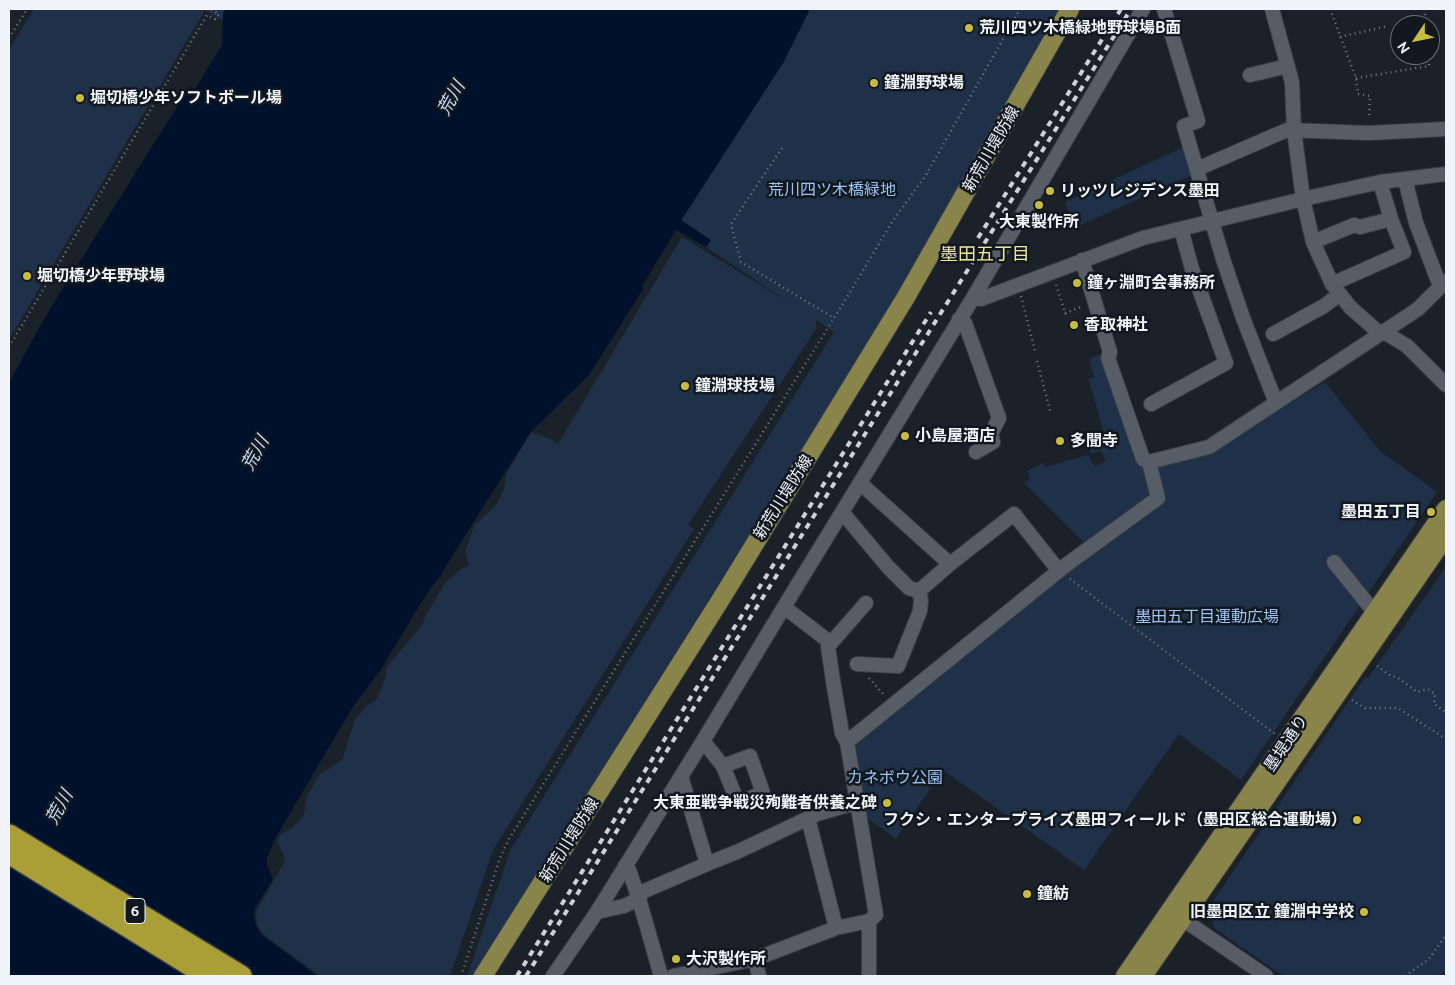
<!DOCTYPE html>
<html>
<head>
<meta charset="utf-8">
<style>
	body { margin:0 }
	#map { position:relative; width:1455px; height:985px; overflow:hidden; background:#1b2128; font-family:Ubuntu,sans-serif }
	canvas { display:block }
	.frame { position:absolute; inset:0; border:10px solid #f1f5fa; pointer-events:none }
	.north { position:absolute; left:1390px; top:15px; width:50px; height:50px; box-sizing:border-box; background:#12181f; border:1px solid #6b7077; border-radius:50%; rotate:236deg; font-size:14px; font-weight:700; line-height:20px; text-align:center; color:#f1f5fa }
	.north::after { content:''; display:block; margin:auto; width:18px; height:22px; background:#c9bb3b; clip-path:polygon(50% 0,100% 100%,50% 72%,0 100%) }
</style>
</head>
<body>
<div id="map">
<canvas width="1455" height="985"></canvas>
<div class="frame"></div>
<div class="north">N</div>
</div>
<script>
const context = document.querySelector('canvas').getContext('2d');
context.lineJoin = 'round';
function fill(path, color) {
  context.fillStyle = color;
  context.fill(path, 'evenodd');
}
function poly(rows) {
  const path = new Path2D();
  for (const r of rows) {
    path.moveTo(r[0], r[1]);
    for (let i = 2; i < r.length; i += 2) path.lineTo(r[i], r[i + 1]);
  }
  return path;
}
function trace(path, color, width, dash) {
  context.strokeStyle = color;
  context.lineWidth = width;
  context.lineCap = dash ? 'butt' : 'round';
  context.setLineDash(dash || []);
  context.stroke(path);
}
function drawText(font, color, halo, rows, align = 'center') {
  context.font = font + ' Ubuntu,"Noto Sans JP",sans-serif';
  context.lineWidth = 5;
  context.setLineDash([]);
  context.textBaseline = 'middle';
  context.strokeStyle = halo;
  context.fillStyle = color;
  for (const [text, x, y, turn = 0] of rows) {
    context.save();
    context.translate(x, y);
    context.rotate((+turn || 0) * Math.PI / 180);
    context.textAlign = isNaN(turn) ? turn : align;
    if (halo) context.strokeText(text, 0, 0);
    context.fillText(text, 0, 0);
    context.restore();
  }
}
const green = poly([
	[34,9,226,9,223,13,223,21,205,10,9,339,9,50],
	[810,9,1061,9,980,153,864,351,473,976,467,976,511,849,834,332,816,320,816,329,688,525,694,529,493,850,450,976,320,976,264,935,257,925,256,914,257,910,285,861,284,855,277,842,281,834,293,827,304,816,306,798,320,774,342,760,355,719,366,707,377,699,386,676,386,669,391,662,422,625,426,615,445,583,461,569,467,567,469,564,465,552,474,526,497,504,504,489,506,474,531,432,550,439,558,444,682,237,790,303,706,247,711,240,681,221,783,63],
	[1186,146,1194,174,1074,228,1065,202],
	[1104,353,1153,496,1086,545,1024,483,1030,478,1027,471,1043,463,1045,467,1088,455,1095,467,1106,460,1101,451,1091,454,1088,442,1105,436,1088,378,1094,377,1089,359],
	[1325,382,1380,451,1437,492,1241,780,1179,734,1084,870,943,770,896,839,866,817,853,745,1129,524,1164,502,1156,465,1210,452],
	[1446,567,1446,970,1439,976,1283,976,1214,928,1209,907,1365,677,1368,678]
]);
const water = poly([
	[226,9,810,9,783,63,681,220,711,240,706,247,676,230,642,286,644,288,589,375,531,432,466,534,441,575,431,588,413,616,380,671,352,708,275,839,267,858,267,865,273,879,255,908,254,914,255,923,261,934,317,976,9,976,9,383,45,317,190,86,195,89,222,45,223,13]
]);
const path = poly([
	[1330,9,1356,78,1358,94,1370,96,1369,119],
	[1424,9,1427,25],
	[1340,37,1388,26],
	[9,38,27,9],
	[1356,78,1429,66,1429,55],
	[782,148,731,224,741,262,834,318],
	[1056,285,1067,318],
	[1021,296,1035,351],
	[1065,313,1081,307],
	[9,347,207,15,215,19,219,14,211,9],
	[1037,361,1051,414],
	[1070,579,1275,734],
	[1377,666,1391,676,1397,677,1417,692,1428,689,1435,694,1434,704,1446,712],
	[869,678,885,696],
	[1352,700,1365,708,1398,708,1446,739],
	[461,976,500,858,509,839,849,294,892,222,926,175,1020,9],
	[1405,976,1429,959,1446,935]
]);
const minor = poly([
	[1164,9,1198,121,1184,126,1223,259,1243,318,1276,403],
	[1272,9,1292,82,1294,130,1303,199,1313,242,1332,284,1350,307,1377,331,1384,332,1407,346,1446,385],
	[1250,75,1288,66],
	[1197,169,1287,130,1369,133,1446,129],
	[1405,179,1416,223,1440,286],
	[1313,242,1354,225,1360,227,1391,219],
	[1082,260,1110,352,1108,358,1143,459,1149,462],
	[1332,284,1404,252,1391,219,1380,182],
	[973,298,981,299,1143,238,1303,199,1380,182,1446,174],
	[959,319,965,323,999,418,991,434,993,442,976,452],
	[1273,334,1324,306,1340,294],
	[1151,404,1226,363,1192,269,1181,229],
	[860,483,950,564],
	[842,512,888,567,909,588,919,591],
	[1334,562,1375,613],
	[919,591,950,564,1014,514,1059,571],
	[784,607,831,643,828,647,834,687,842,733,847,742,876,915,869,921,869,976],
	[831,643,866,603],
	[857,664,898,666,920,611,921,600,919,591],
	[703,741,723,766,738,803,763,793,750,756,723,766],
	[847,742,1066,565,1158,498,1149,462,1209,447,1418,309,1446,281],
	[681,776,707,864,739,851,817,814,858,802],
	[808,818,836,928],
	[625,866,629,870,639,899,661,976],
	[597,912,624,906,639,899,642,892,707,864],
	[1175,914,1266,976],
	[755,959,759,976],
	[553,976,597,912,703,741,784,607,973,298,1143,9],
	[673,976,755,959,836,928,869,921]
]);
const major = poly([
	[483,976,721,599,906,297,1070,9],
	[1125,976,1446,509],
	[1143,976,1446,536]
]);
const highway = poly([
	[9,835,241,976],
	[9,853,208,976]
]);
const rail = poly([
	[978,238,1121,9],
	[517,976,931,312],
	[526,976,1131,9]
]);
const markers = [
	[969,28,5,"#c9bb3b"],
	[874,83,5,"#c9bb3b"],
	[80,98,5,"#c9bb3b"],
	[1050,191,5,"#c9bb3b"],
	[1039,205,5,"#c9bb3b"],
	[27,276,5,"#c9bb3b"],
	[1077,283,5,"#c9bb3b"],
	[1074,325,5,"#c9bb3b"],
	[685,386,5,"#c9bb3b"],
	[905,436,5,"#c9bb3b"],
	[1060,441,5,"#c9bb3b"],
	[1431,512,5,"#c9bb3b"],
	[887,803,5,"#c9bb3b"],
	[1357,820,5,"#c9bb3b"],
	[1027,894,5,"#c9bb3b"],
	[1364,912,5,"#c9bb3b"],
	[676,959,5,"#c9bb3b"]
];
const shields = [
	[135,911,20]
];
const shieldNames = [
	["6",135,911]
];
const poiNames = [
	["荒川四ツ木橋緑地野球場B面",979,28],
	["鐘淵野球場",884,83],
	["堀切橋少年ソフトボール場",90,98],
	["リッツレジデンス墨田",1060,191],
	["大東製作所",1039,222,"center"],
	["堀切橋少年野球場",37,276],
	["鐘ヶ淵町会事務所",1087,283],
	["香取神社",1084,325],
	["鐘淵球技場",695,386],
	["小島屋酒店",915,436],
	["多聞寺",1070,441],
	["墨田五丁目",1421,512,"right"],
	["大東亜戦争戦災殉難者供養之碑",877,803,"right"],
	["フクシ・エンタープライズ墨田フィールド（墨田区総合運動場）",1347,820,"right"],
	["鐘紡",1037,894],
	["旧墨田区立 鐘淵中学校",1354,912,"right"],
	["大沢製作所",686,959]
];
const streetNames = [
	["新荒川堤防線",991,149,-60],
	["新荒川堤防線",783,497,-58],
	["墨堤通り",1286,743,-56],
	["新荒川堤防線",569,840,-58]
];
const parkNames = [
	["荒川四ツ木橋緑地",832,190],
	["墨田五丁目運動広場",1207,617],
	["カネボウ公園",895,778]
];
const waterNames = [
	["荒川",451,98,-61],
	["荒川",255,453,-61],
	["荒川",59,807,-61]
];
const neighbourhoodNames = [
	["墨田五丁目",985,254]
];
fill(green, '#1e3148');
fill(water, '#00122b');
trace(minor, '#3a3e44', 16);
trace(major, '#3a3e44', 20);
trace(highway, '#3a3e44', 24);
trace(path, '#767b82', 2.5, [1, 4]);
trace(minor, '#575d66', 14);
trace(major, '#898449', 18);
trace(highway, '#aa9e36', 21);
trace(rail, '#cdd1d7', 4, [6, 6]);
for (const [x, y, r, color] of markers) {
  const dot = new Path2D();
  dot.arc(x, y, r, 0, 2 * Math.PI);
  context.fillStyle = color;
  context.fill(dot);
  trace(dot, '#12181f', 2);
}
for (const [x, y, w] of shields) {
  const box = new Path2D();
  box.roundRect(x - w / 2, y - 12.5, w, 25, 4);
  context.fillStyle = '#12181f';
  context.fill(box);
  trace(box, '#f1f5fa', 1);
}
drawText('bold 15px', '#f1f5fa', null, shieldNames);
drawText('bold 16px', '#f1f5fa', '#12181f', poiNames, 'left');
drawText('16px', '#f1f5fa', '#12181f', streetNames);
drawText('16px', '#9bc5f7', '#12181f', parkNames);
drawText('italic 18px', '#c7dcf5', '#12181f', waterNames);
drawText('18px', '#efe798', '#12181f', neighbourhoodNames);
</script>
</body>
</html>
